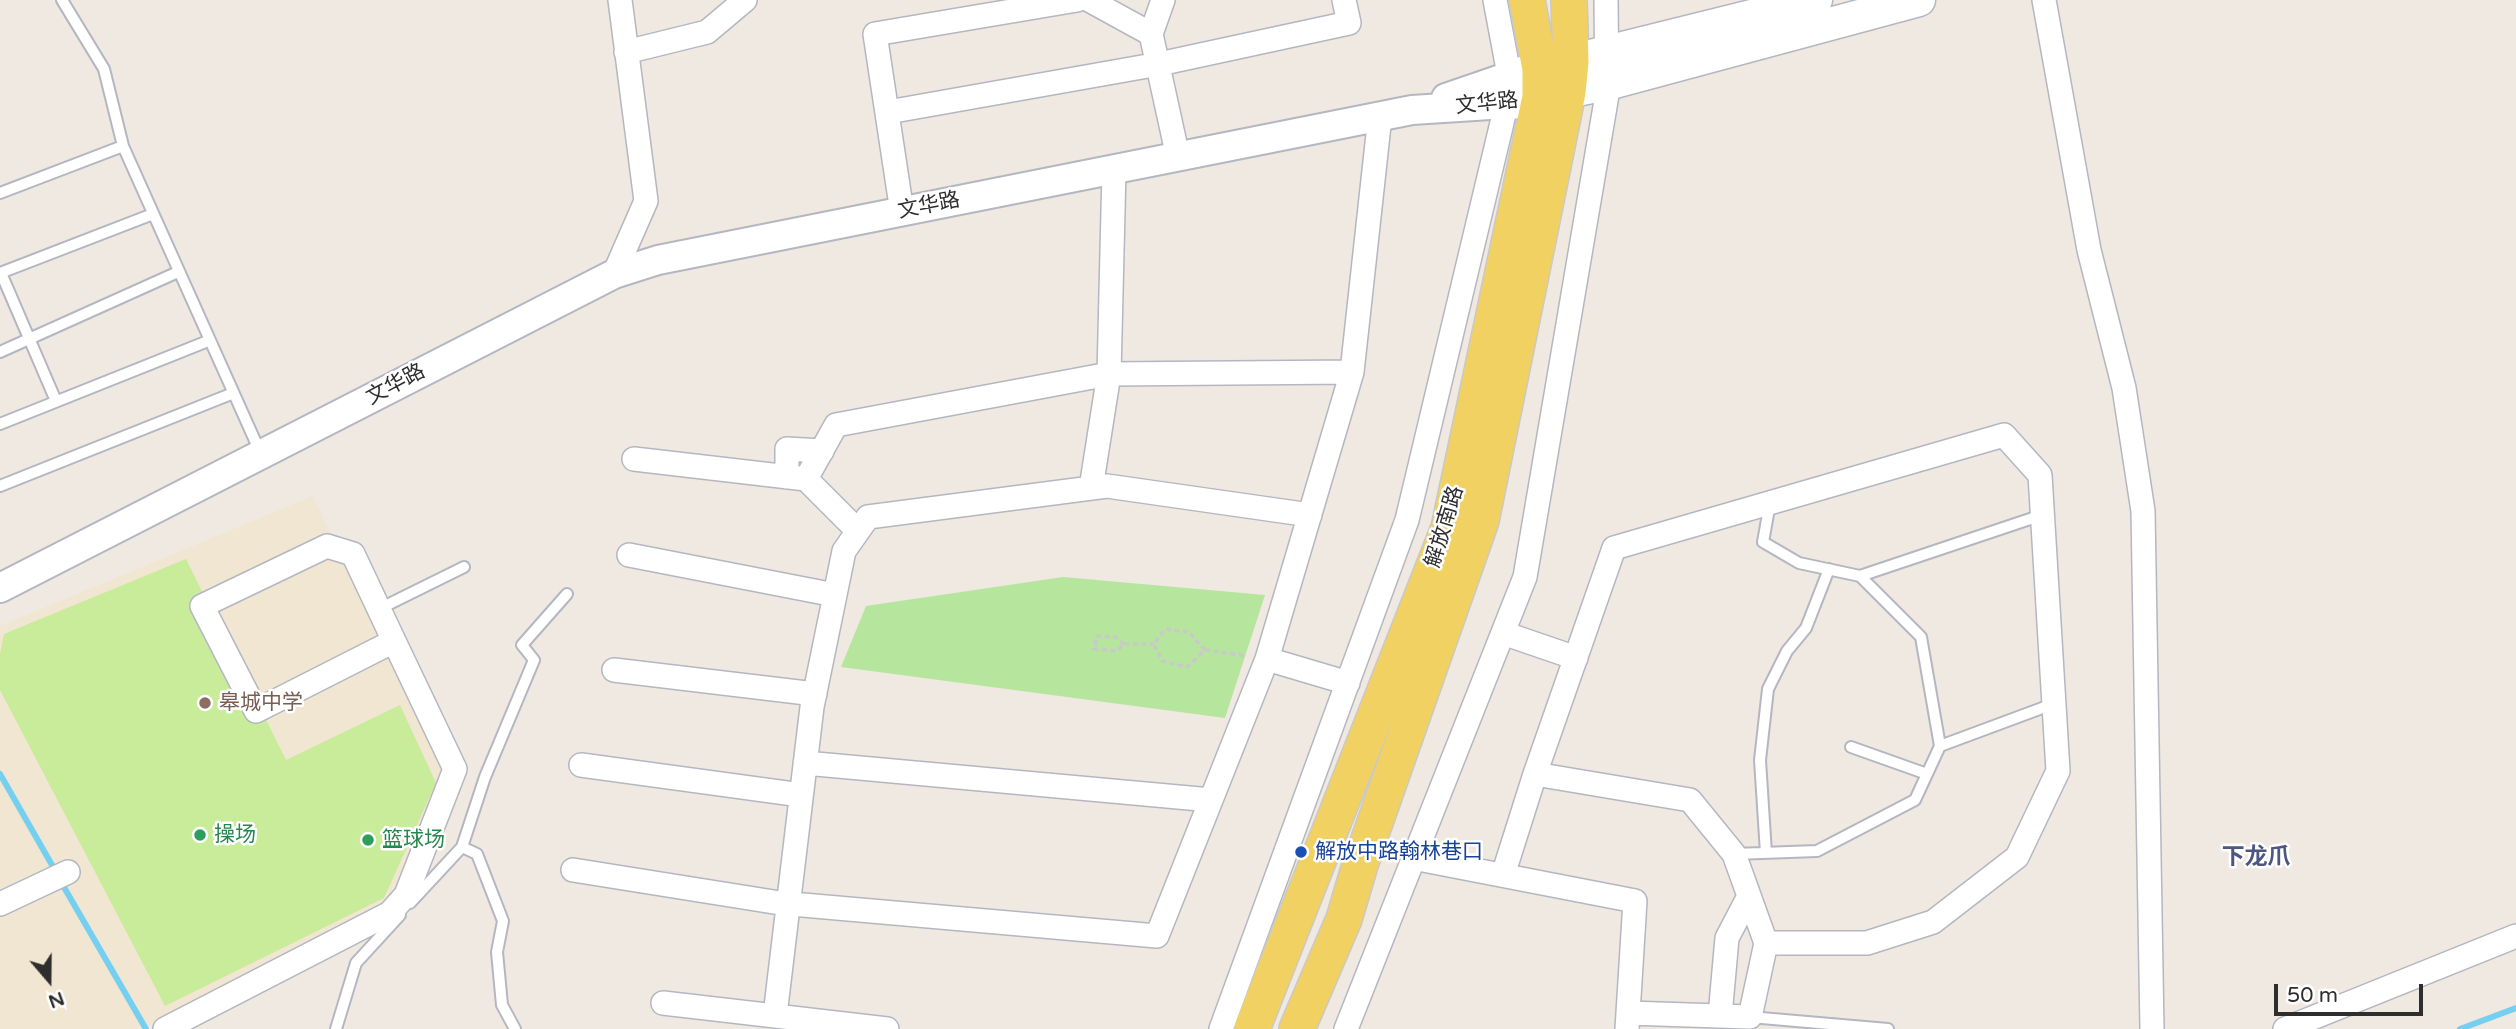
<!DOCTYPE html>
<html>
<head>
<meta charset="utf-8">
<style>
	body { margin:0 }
	#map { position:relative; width:2516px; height:1029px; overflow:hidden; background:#efe9e1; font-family:"Varela Round",sans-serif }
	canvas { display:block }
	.north { position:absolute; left:14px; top:945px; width:70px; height:70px; -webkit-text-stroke:5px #fff; paint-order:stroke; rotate:160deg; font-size:19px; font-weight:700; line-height:28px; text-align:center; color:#2e2e2e }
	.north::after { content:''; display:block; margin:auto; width:24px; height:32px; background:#2e2e2e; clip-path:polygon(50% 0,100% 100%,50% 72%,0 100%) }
	.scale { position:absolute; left:2274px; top:984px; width:149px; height:32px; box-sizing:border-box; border:4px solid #2e2e2e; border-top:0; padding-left:9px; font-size:21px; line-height:24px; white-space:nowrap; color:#2e2e2e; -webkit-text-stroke:5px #fff; paint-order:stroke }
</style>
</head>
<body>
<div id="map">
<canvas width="2516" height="1029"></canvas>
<div class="north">N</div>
<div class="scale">50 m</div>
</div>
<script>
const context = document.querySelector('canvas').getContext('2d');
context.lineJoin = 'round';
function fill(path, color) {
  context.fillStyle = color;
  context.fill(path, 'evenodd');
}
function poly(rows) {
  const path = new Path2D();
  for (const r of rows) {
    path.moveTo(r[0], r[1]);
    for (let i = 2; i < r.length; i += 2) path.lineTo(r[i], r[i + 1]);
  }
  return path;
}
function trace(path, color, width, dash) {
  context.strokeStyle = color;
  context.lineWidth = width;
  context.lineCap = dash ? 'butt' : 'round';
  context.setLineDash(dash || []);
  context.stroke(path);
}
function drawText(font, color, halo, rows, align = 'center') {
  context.font = font + ' "Varela Round","Noto Sans SC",sans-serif';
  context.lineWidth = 5;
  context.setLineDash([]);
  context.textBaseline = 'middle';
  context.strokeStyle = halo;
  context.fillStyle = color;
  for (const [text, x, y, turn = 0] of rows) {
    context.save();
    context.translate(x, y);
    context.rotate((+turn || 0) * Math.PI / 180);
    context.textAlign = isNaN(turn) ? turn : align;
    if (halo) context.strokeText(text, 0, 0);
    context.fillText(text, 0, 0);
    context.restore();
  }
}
const education = poly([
	[313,496,447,780,389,905,141,1029,0,1029,0,626]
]);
const green = poly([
	[1063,577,1265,595,1225,718,841,667,866,606]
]);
const pitch = poly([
	[186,559,286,760,400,705,436,783,384,898,165,1006,0,690,0,654,4,634]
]);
const stream = poly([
	[0,774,56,872],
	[61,882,146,1029],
	[2460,1029,2516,1008]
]);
const path = poly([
	[1124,644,1116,637,1097,636,1094,649,1117,651,1124,644,1154,644],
	[1205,650,1189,632,1165,629,1154,644,1162,661,1187,667,1205,650,1247,656]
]);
const service = poly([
	[62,0,104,69,123,146,261,454],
	[0,193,123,146],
	[0,273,153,214],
	[1,273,56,401],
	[0,352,178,272],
	[0,424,208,341],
	[0,486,231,394],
	[1860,576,2042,515],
	[379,609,464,567],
	[1940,746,2053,704],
	[1851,747,1927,774],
	[462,847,477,854,503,921,497,952,502,1005,515,1029],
	[1766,853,1760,760,1768,689,1787,651,1806,628,1829,569],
	[1734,854,1817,851,1915,800,1940,746,1921,637,1860,576,1799,563,1763,542,1770,503],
	[410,903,462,847,485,777,534,660,522,645,567,594],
	[1750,1017,1888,1029],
	[336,1029,356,963,400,915]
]);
const minor = poly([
	[1089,0,1151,34],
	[1163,0,1151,34,1178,157],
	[2044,0,2089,250,2124,388,2143,511,2152,1029],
	[626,52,707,32,745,0],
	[888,112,1159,64,1349,23,1344,0],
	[902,212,875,34,1077,0],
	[614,274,646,201,620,0],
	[634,459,806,479,836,425,1109,374,1352,372],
	[787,477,787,449,822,451],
	[806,479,858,531],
	[1091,488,1109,374,1114,170],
	[629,555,835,595],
	[1503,633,1576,658],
	[1267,659,1348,683],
	[614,670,815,694],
	[805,763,1211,800],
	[581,765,801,795],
	[1535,774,1614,548,2004,435,2040,475,2058,771,2017,857,1933,922,1867,943,1766,943],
	[1413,858,1635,901,1627,1029],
	[573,870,780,903,1157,936,1267,659,1352,372,1380,116],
	[1503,875,1535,774,1690,800,1734,854,1766,943,1750,1017,1628,1013],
	[0,904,68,872],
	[663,1003,887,1029],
	[775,1015,812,707,844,551,868,517,1107,486,1310,515],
	[1720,1016,1727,938,1749,896],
	[165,1029,390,913,406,895,455,769,394,641,353,554,327,546,202,606,256,711,394,641],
	[1221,1029,1407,520,1511,85,1495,0],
	[1346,1029,1525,577,1607,95,1606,0],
	[2285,1029,2516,936]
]);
const tertiary = poly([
	[1446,98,1510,76],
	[0,588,614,274,658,260,1412,110,1506,104]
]);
const secondary = poly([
	[1510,76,1816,0],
	[1506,104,1607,84,1919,0]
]);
const primary = poly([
	[1252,1029,1449,528,1540,97,1540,69,1527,0],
	[1297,1029,1344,919,1360,865,1481,521,1568,92,1571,62,1569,0]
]);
const markers = [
	[205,703,7,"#8d6e63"],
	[200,835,7,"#2e9e5b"],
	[368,840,7,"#2e9e5b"],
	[1301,852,7,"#1a4fb4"]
];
const streetNames = [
	["文华路",1487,104,-6],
	["文华路",929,206,-11],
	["文华路",396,385,-28],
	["解放南路",1445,527,-73]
];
const educationNames = [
	["皋城中学",219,703]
];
const leisureNames = [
	["操场",214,835],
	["篮球场",382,840]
];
const transitNames = [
	["解放中路翰林巷口",1315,852]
];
const neighbourhoodNames = [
	["下龙爪",2256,858]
];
fill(education, '#f0e6d1');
fill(green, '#b6e59e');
fill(pitch, '#c9ec9a');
trace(stream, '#75cff0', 6);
trace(service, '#b4b7c1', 14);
trace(minor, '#b4b7c1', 26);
trace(tertiary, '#b4b7c1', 32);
trace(secondary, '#b4b7c1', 35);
trace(primary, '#c9c9c9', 38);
trace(path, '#c9c9c9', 3.5, [5, 3.5]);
trace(service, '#fff', 10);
trace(minor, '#fff', 23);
trace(tertiary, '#fff', 28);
trace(secondary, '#fff', 32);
trace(primary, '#f2d163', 35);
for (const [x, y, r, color] of markers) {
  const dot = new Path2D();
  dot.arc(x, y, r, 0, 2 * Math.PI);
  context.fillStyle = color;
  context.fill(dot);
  trace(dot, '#fff', 2.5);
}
drawText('21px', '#2e2e2e', '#fff', streetNames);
drawText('21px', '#785e54', '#fff', educationNames, 'left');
drawText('21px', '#27864d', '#fff', leisureNames, 'left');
drawText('21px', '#164399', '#fff', transitNames, 'left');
drawText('bold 23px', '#4d5680', '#fff', neighbourhoodNames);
</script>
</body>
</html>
